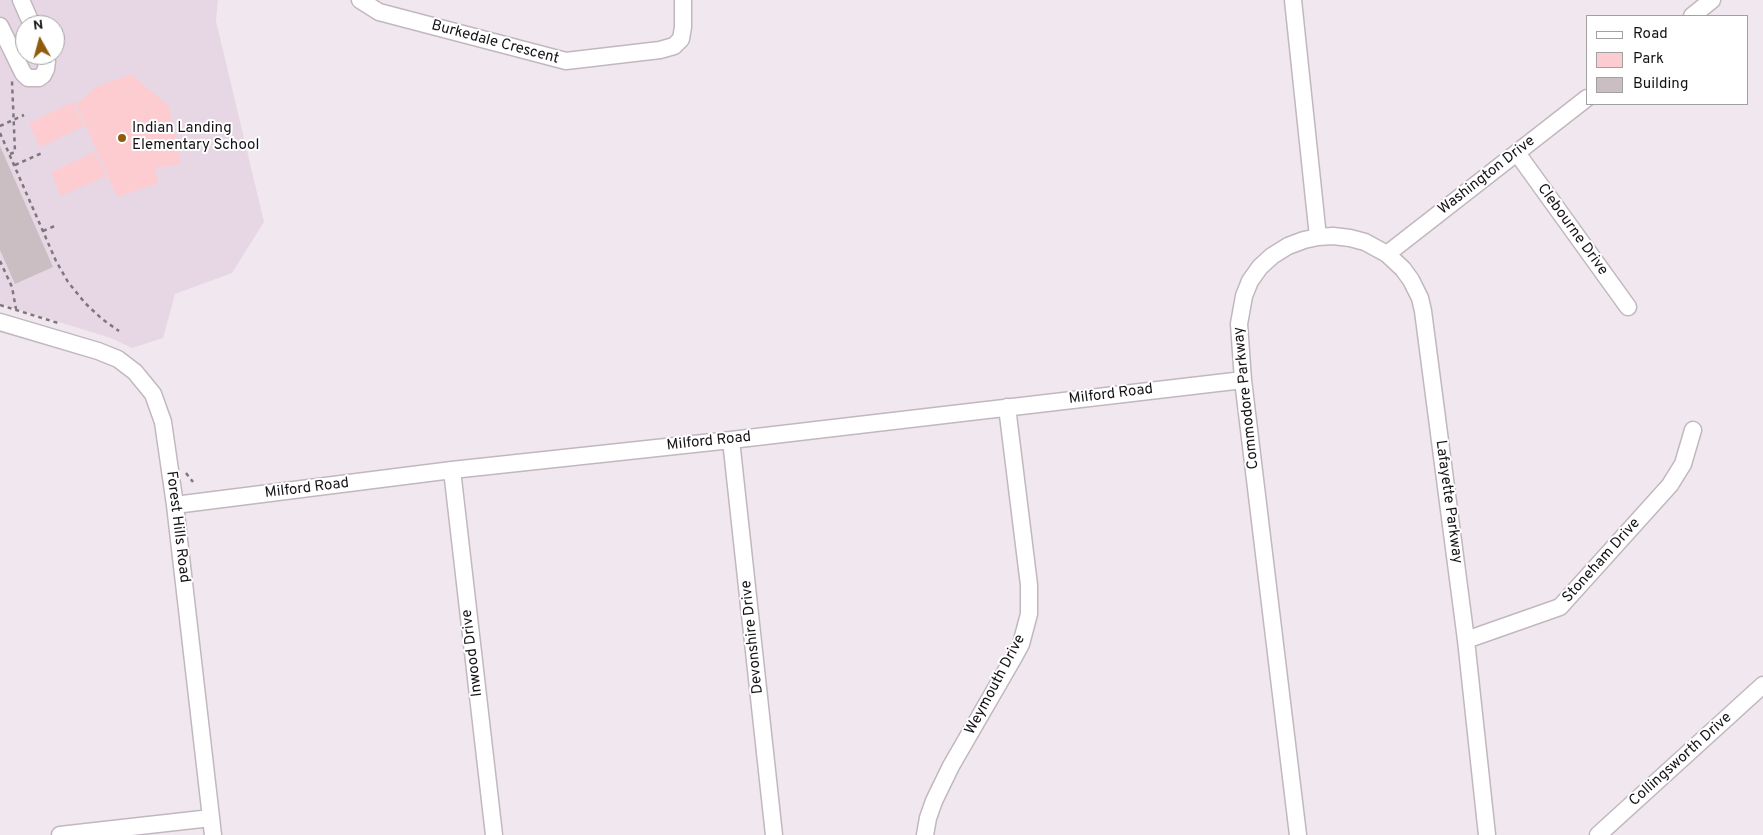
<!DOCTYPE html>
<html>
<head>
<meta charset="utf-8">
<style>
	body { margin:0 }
	#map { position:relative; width:1763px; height:835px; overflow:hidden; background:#f1e7ef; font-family:Overpass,sans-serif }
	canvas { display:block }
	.legend { position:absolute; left:1586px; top:15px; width:162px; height:90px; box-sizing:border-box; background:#fff; border:1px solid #a2a1a2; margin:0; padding:6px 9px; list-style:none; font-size:15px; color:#161316 }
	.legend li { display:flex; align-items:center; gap:10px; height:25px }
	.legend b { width:25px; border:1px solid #a2a1a2 }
	.north { position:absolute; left:15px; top:15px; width:50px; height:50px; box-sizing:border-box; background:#fff; border:1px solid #a2a1a2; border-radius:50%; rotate:353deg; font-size:14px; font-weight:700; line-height:20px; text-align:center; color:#161316 }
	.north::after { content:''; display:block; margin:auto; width:18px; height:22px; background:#8f5c0c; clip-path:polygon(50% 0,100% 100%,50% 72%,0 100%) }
</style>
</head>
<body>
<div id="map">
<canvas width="1763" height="835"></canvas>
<ul class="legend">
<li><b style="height:6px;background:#fff"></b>Road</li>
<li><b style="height:14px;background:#fdccd1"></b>Park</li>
<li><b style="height:14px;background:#cabec3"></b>Building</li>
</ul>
<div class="north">N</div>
</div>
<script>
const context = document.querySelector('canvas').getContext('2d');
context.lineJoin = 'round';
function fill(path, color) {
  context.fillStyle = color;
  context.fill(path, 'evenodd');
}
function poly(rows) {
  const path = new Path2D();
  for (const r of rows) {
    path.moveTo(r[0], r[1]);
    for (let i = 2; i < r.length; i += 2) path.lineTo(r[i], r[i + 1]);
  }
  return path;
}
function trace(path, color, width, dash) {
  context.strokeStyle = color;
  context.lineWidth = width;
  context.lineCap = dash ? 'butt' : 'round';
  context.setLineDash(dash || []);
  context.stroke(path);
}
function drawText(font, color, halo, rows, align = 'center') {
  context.font = font + ' Overpass,sans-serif';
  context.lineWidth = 4;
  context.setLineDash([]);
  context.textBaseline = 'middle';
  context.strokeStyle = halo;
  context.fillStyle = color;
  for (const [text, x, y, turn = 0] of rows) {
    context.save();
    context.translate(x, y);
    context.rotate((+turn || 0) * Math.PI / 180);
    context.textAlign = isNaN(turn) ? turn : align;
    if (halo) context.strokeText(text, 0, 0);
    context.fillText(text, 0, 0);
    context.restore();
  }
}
const built = poly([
	[0,0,218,0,216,21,264,222,232,273,175,294,163,338,132,348,111,338,0,304],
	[25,25,55,25,55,55,25,55]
]);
const green = poly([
	[131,74,169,106,181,164,155,168,158,183,117,197,76,104,96,87],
	[73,102,84,126,40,147,29,123],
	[95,152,106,176,61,196,51,172]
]);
const building = poly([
	[0,146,53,267,15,284,0,250]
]);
const path = poly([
	[0,126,24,115],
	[0,133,56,261,68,282,85,303,102,319,119,331],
	[10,154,15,152,12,81],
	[15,165,42,153],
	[43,231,57,225],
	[0,261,12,287,16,309],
	[0,305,58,323],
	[186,473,193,482]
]);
const minor = poly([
	[21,0,32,25],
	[360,0,379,12,566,61,660,50,674,46,681,39,683,27,683,0],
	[1293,0,1318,237],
	[1692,16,1712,0],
	[0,26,23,73,28,78,39,78,43,75,46,69,47,61,44,55],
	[1517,153,1628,307],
	[1387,254,1587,98],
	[0,322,98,351,118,359,135,372,153,394,163,422,175,505,213,835],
	[731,440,774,835],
	[452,470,494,835],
	[175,505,452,470,731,440,1243,380],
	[1466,640,1560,607,1670,485,1683,464,1693,430],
	[60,835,211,818],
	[925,835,928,818,934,801,951,766,1014,657,1021,644,1029,614,1029,585,1007,407],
	[1298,835,1243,380,1239,324,1244,296,1250,281,1260,267,1272,256,1288,246,1304,240,1318,237,1333,236,1350,238,1365,242,1387,254,1403,269,1411,280,1420,298,1423,311,1466,640,1487,835],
	[1598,835,1763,685]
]);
const markers = [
	[122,138,5,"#8f5c0c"]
];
const streetNames = [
	["Burkedale Crescent",495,43,15],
	["Washington Drive",1487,176,-38],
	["Clebourne Drive",1572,230,54],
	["Milford Road",1111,395,-7],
	["Commodore Parkway",1247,398,-96],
	["Milford Road",709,442,-6],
	["Milford Road",307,489,-7],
	["Lafayette Parkway",1448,502,82],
	["Forest Hills Road",177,527,83],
	["Stoneham Drive",1602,561,-48],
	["Devonshire Drive",753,637,-96],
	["Inwood Drive",473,653,-97],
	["Weymouth Drive",996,685,-62],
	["Collingsworth Drive",1681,760,-42]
];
const poiNames = [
	["Indian Landing",132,129],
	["Elementary School",132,146]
];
fill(built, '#e7d7e4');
fill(green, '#fdccd1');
fill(building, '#cabec3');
trace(minor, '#c1b8bf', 19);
trace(path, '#7e777d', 2.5, [4, 4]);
trace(minor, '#fff', 16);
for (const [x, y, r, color] of markers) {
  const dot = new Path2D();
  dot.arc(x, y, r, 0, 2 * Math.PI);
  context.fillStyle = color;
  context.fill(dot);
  trace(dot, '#fff', 2);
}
drawText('15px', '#161316', '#fff', streetNames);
drawText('15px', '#161316', '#fff', poiNames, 'left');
</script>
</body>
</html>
